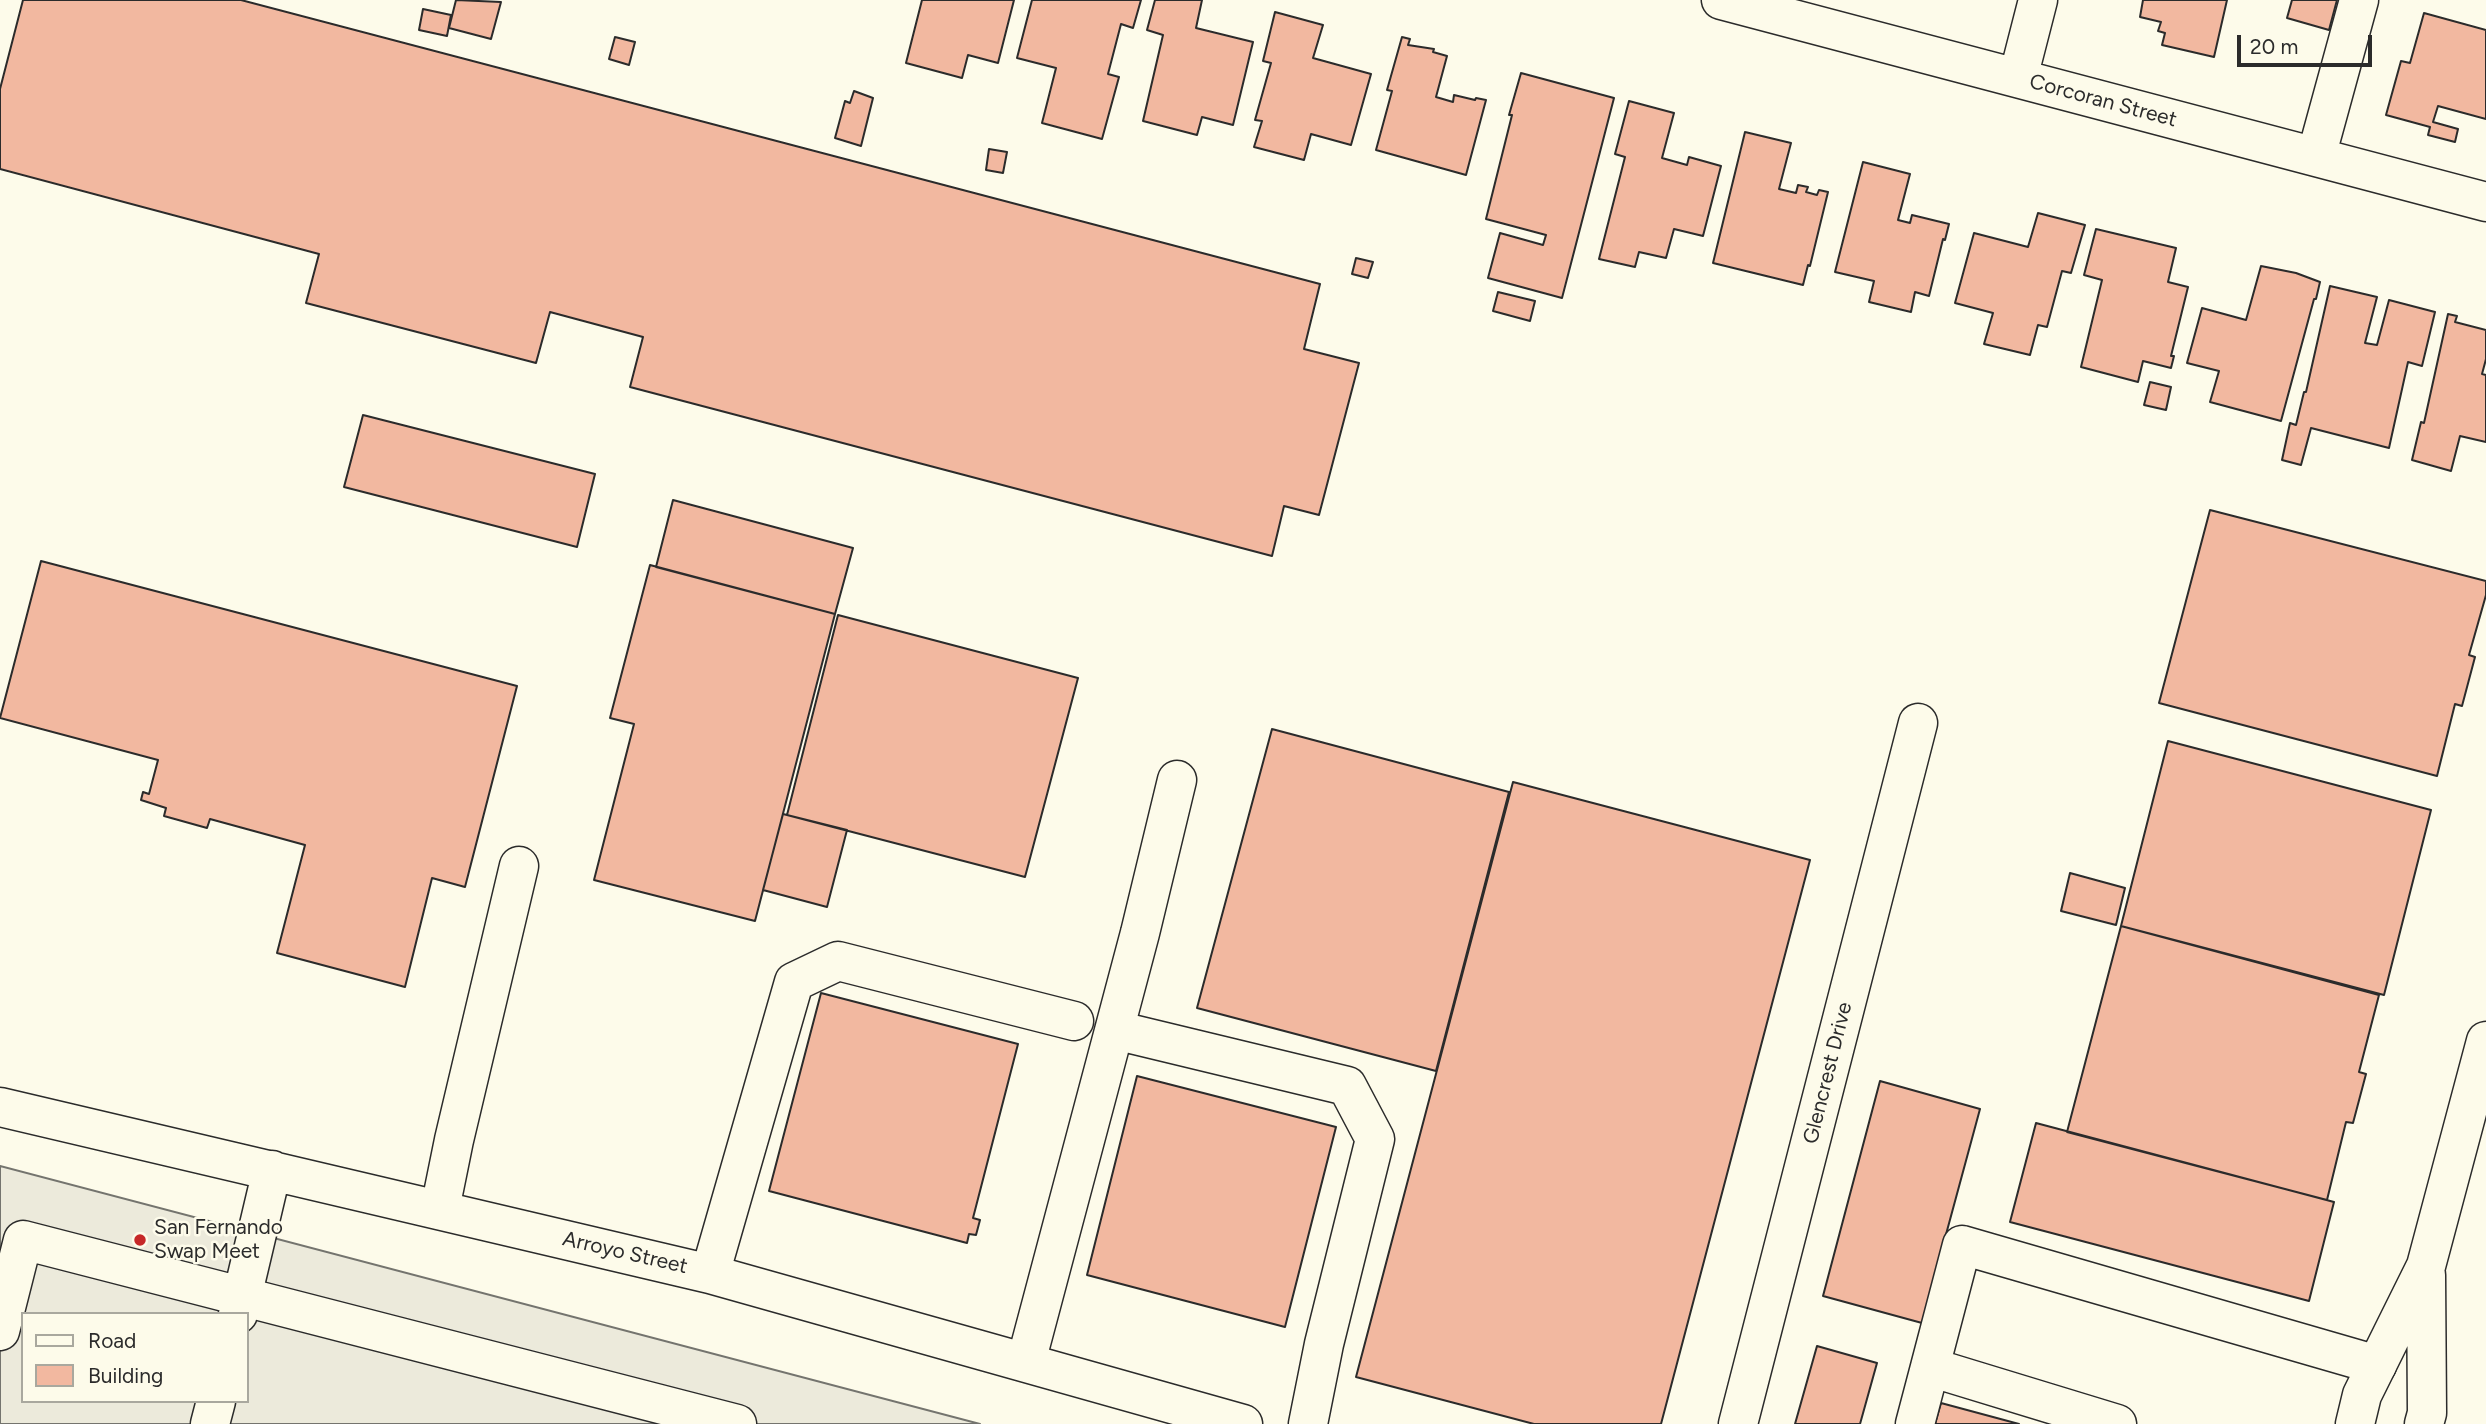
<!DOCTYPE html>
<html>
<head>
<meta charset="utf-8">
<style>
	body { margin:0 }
	#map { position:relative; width:2486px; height:1424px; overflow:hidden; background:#fdfbea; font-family:Figtree,sans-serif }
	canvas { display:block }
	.legend { position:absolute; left:21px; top:1312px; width:228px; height:91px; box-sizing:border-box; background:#fdfbea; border:2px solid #a9a89e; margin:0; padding:9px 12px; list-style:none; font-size:21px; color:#2b2b2b }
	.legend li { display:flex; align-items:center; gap:14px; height:35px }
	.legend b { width:35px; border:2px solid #a9a89e }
	.scale { position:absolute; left:2237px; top:35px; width:135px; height:32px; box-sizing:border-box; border:4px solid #2b2b2b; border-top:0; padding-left:9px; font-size:21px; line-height:24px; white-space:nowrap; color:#2b2b2b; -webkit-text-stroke:5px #fdfbea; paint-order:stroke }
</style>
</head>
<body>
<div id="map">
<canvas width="2486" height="1424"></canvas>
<ul class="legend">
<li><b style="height:9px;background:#fdfbea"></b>Road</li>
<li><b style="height:19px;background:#f2b8a0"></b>Building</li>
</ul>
<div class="scale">20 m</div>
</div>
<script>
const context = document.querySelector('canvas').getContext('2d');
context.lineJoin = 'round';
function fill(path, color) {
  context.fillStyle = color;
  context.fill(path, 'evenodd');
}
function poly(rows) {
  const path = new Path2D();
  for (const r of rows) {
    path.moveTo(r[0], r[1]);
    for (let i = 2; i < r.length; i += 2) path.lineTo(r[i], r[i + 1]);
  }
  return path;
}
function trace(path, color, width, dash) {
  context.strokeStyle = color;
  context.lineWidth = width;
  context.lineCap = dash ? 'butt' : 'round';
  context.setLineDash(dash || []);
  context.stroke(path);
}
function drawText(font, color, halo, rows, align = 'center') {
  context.font = font + ' Figtree,sans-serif';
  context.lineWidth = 5;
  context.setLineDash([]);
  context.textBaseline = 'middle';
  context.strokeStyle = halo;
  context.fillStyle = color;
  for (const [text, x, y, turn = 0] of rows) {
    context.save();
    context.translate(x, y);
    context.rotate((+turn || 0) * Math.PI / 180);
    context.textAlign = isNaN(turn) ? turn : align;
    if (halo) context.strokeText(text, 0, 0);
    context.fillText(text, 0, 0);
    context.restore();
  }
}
const parking = poly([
	[0,1166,980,1424,0,1424,0,1166],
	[23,1314,247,1314,247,1401,23,1401,23,1314]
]);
const building = poly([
	[23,0,241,0,1320,284,1304,349,1359,363,1319,515,1284,506,1272,556,630,387,643,337,550,312,536,363,306,303,319,254,0,169,0,89,23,0],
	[456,0,501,2,491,39,449,28,456,0],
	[922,0,1014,0,998,63,968,55,962,78,906,63,922,0],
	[1032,0,1141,0,1133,28,1121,24,1108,74,1119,77,1102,139,1042,123,1056,68,1017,58,1032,0],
	[1155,0,1202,0,1196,28,1253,42,1233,125,1202,117,1197,135,1143,121,1163,35,1147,30,1155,0],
	[2143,0,2227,0,2214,57,2162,45,2165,33,2158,31,2161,22,2140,17,2143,0],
	[2292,0,2337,0,2329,30,2287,18,2292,0],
	[423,9,451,15,447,36,419,30,423,9],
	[1275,12,1323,25,1313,58,1371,74,1351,145,1311,134,1304,160,1254,147,1262,121,1255,120,1271,63,1263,61,1275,12],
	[2424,13,2486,30,2486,119,2438,106,2433,122,2458,129,2455,142,2428,135,2430,127,2386,115,2401,61,2410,63,2424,13],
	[615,37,635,42,629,65,609,59,615,37],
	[1402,37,1410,39,1408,45,1434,49,1433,52,1447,56,1436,97,1453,102,1454,95,1475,100,1476,98,1486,100,1466,175,1376,150,1392,91,1387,90,1402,37],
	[1521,73,1614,98,1562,298,1488,278,1500,233,1543,245,1546,235,1486,219,1512,115,1509,115,1521,73],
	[854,91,873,98,861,146,835,138,845,101,850,103,854,91],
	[1629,101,1674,113,1662,158,1687,165,1689,157,1721,166,1703,236,1674,229,1666,258,1639,252,1635,267,1599,259,1625,157,1615,154,1629,101],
	[1745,132,1791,143,1779,189,1796,193,1798,185,1808,187,1806,192,1817,195,1819,190,1828,192,1810,266,1808,265,1803,285,1713,263,1745,132],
	[989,149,1007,152,1003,173,986,170,989,149],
	[1863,162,1910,174,1898,220,1910,223,1912,215,1949,224,1945,240,1943,239,1929,296,1915,292,1911,312,1869,302,1874,281,1835,272,1863,162],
	[2038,213,2085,225,2071,273,2062,271,2047,327,2038,325,2030,355,1984,344,1993,313,1955,303,1974,233,2028,247,2038,213],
	[2096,229,2176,248,2168,282,2188,287,2171,356,2174,356,2171,368,2143,361,2138,382,2081,367,2102,280,2084,275,2096,229],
	[1356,258,1373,262,1368,278,1352,274,1356,258],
	[2261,266,2296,273,2320,282,2316,299,2314,299,2281,421,2210,402,2219,371,2187,363,2202,308,2246,320,2261,266],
	[2330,286,2377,297,2365,343,2377,345,2389,300,2435,312,2422,366,2408,362,2389,448,2311,428,2301,465,2282,460,2290,423,2296,425,2304,392,2306,392,2330,286],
	[1498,292,1535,301,1530,321,1493,311,1498,292],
	[2448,314,2457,316,2455,322,2486,330,2486,359,2482,374,2486,375,2486,442,2460,436,2451,471,2412,460,2421,422,2424,423,2448,314],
	[2150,382,2171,387,2166,410,2144,405,2150,382],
	[363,415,595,474,577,547,344,487,363,415],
	[673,500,853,548,835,614,656,567,673,500],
	[2210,510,2486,581,2486,595,2469,655,2475,657,2462,706,2455,704,2437,776,2159,703,2210,510],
	[41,561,517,686,465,887,432,878,405,987,277,953,305,845,210,819,207,828,164,816,166,808,141,800,143,792,149,794,158,760,0,718,41,561],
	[650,565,835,614,755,921,594,880,634,724,610,718,650,565],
	[838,615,1078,678,1025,877,787,815,838,615],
	[1272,729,1509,792,1436,1071,1197,1008,1272,729],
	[2168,741,2431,810,2384,995,2121,926,2168,741],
	[1513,782,1810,860,1661,1424,1534,1424,1356,1377,1513,782],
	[783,814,847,830,827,907,763,890,783,814],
	[2070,873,2125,888,2116,925,2061,911,2070,873],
	[2121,926,2379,995,2359,1072,2366,1074,2353,1123,2346,1122,2327,1200,2067,1132,2121,926],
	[821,993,1018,1044,973,1218,980,1220,976,1235,969,1234,967,1243,769,1191,821,993],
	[1137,1076,1336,1127,1285,1327,1087,1275,1137,1076],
	[1880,1081,1980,1109,1922,1323,1823,1296,1880,1081],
	[2036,1123,2334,1202,2309,1301,2010,1222,2036,1123],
	[1817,1346,1877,1363,1860,1424,1795,1424,1817,1346],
	[1941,1403,2019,1424,1935,1424,1941,1403]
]);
const minor = poly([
	[1721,0,2486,202],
	[2018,78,2038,0],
	[2316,157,2359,0],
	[1115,1030,1347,1086,1375,1139,1324,1344,1308,1424],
	[0,1107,710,1274,1243,1424],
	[440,1209,454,1140,519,866],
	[710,1274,794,982,838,961,1074,1021],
	[238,1314,272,1170],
	[0,1331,23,1240,737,1424],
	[1026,1362,1140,933,1177,780],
	[210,1424,216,1401],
	[1738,1424,1918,723],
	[1915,1424,1930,1367],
	[2117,1424,1930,1367,1962,1245,2377,1365]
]);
const major = poly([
	[2355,1424,2362,1395,2426,1266,2486,1041],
	[2424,1424,2427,1413,2426,1275]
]);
const markers = [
	[140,1240,7,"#c62828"]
];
const streetNames = [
	["Corcoran Street",2103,101,15],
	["Glencrest Drive",1828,1073,-76],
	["Arroyo Street",625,1253,13]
];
const poiNames = [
	["San Fernando",154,1228],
	["Swap Meet",154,1252]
];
fill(parking, '#eceadb');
trace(parking, '#74746e', 2);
fill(building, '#f2b8a0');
trace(building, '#2b2b2b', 2);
trace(minor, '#2b2b2b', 41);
trace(major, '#2b2b2b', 41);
trace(minor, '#fdfbea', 38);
trace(major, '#fdfbea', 38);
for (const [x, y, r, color] of markers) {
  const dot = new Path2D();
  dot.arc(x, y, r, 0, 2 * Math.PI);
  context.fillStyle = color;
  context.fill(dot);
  trace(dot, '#fdfbea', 2.5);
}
drawText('21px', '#2b2b2b', '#fdfbea', streetNames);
drawText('21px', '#2b2b2b', '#fdfbea', poiNames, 'left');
</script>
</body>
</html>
